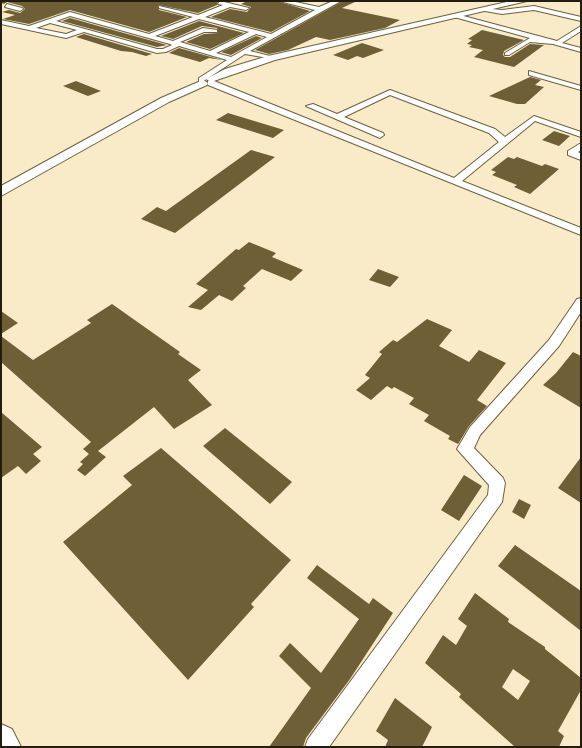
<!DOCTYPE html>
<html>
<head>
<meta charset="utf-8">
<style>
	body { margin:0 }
	#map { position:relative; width:582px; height:748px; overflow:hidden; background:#f9ebc7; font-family:"IBM Plex Sans",sans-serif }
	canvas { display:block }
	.frame { position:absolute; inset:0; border:2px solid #221d10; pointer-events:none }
</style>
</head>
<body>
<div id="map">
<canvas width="582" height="748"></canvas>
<div class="frame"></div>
</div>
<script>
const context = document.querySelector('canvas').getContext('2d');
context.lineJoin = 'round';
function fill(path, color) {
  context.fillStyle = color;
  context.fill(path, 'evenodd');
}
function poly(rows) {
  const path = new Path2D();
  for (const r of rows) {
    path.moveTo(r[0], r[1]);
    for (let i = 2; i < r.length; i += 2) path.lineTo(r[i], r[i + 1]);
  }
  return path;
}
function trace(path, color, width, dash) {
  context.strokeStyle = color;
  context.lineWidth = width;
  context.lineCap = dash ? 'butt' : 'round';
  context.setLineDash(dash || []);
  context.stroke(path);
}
const building = poly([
	[1,1,218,1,217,5,198,13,158,5,159,10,187,17,149,32,70,10,29,24,3,19,15,15,2,12,9,10,20,13,25,9,22,6,7,2,4,4,1,3],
	[247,1,277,1,310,11,271,32,211,17,230,9,247,12,251,7,241,4],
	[343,1,357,1,342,8,400,20,385,28,330,40,316,37,288,50,269,54,255,50],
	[70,18,167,45,157,47,62,21],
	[199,21,244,33,210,49,186,42,204,34,218,33,217,28,202,26,173,39,161,36],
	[482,30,524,40,504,51,503,55,505,57,510,57,530,44,544,45,514,67,474,57,483,50,469,47,472,45,467,44,472,40,468,39],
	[84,34,152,54,146,56,132,52,121,51,76,37],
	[256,36,262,38,231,55,221,52],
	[362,43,384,50,363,58,357,56,348,60,333,55],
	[179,48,222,60,209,58,200,62,169,53],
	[530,77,541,80,535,85,544,87,525,104,517,104,489,96],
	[76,81,101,91,88,96,63,86],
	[228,113,284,130,273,138,216,120],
	[554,131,570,136,559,146,542,140],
	[251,150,275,157,175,233,141,219,157,207,166,211],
	[508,157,514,159,517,157,542,166,545,164,559,169,530,194,514,187,517,185,492,175,496,172,491,170],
	[249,242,276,253,272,257,303,270,291,281,262,269,243,286,246,288,232,301,219,295,201,310,188,307,208,290,196,284,236,249,239,250],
	[378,269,399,277,390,287,369,280],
	[112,304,180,352,178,354,201,370,188,380,212,405,174,429,154,407,98,451,106,457,85,476,77,470,83,464,80,462,89,454,83,449,91,442,1,362,1,336,33,360,91,323,87,320],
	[1,311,18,323,1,334],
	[427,319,452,330,439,346,469,362,479,350,506,363,477,400,487,406,469,426,458,444,448,439,450,436,424,421,429,415,409,404,414,398,394,387,392,389,387,386,371,400,356,390,370,378,365,375,382,354,379,352,393,340,397,342],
	[573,352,581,356,581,408,543,385,556,373],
	[1,412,42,447,33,454,41,461,26,474,18,466,1,478],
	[225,428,292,482,270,504,203,446],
	[161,448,291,560,251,604,254,607,188,680,63,542,132,485,123,476],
	[581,457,581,503,558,488],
	[464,475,482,486,459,521,441,510],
	[519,499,531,505,524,519,512,512],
	[515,545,581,591,581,631,498,566],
	[317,565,369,604,373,598,393,613,350,679,306,738,303,747,269,747,311,688,279,656,290,643,321,673,359,619,307,578],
	[475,593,509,619,508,622,545,647,545,649,581,678,581,690,558,731,564,736,559,747,515,747,459,697,461,694,425,663,443,635,456,645,467,626,458,619],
	[513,669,530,681,518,700,502,687],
	[395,698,432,727,422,747,385,747,388,740,376,731]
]);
const street = poly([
	[220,1,249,8,246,10,230,7,205,17,271,34,315,10,279,1,291,1,319,7,333,1,341,1,250,51,274,57,274,59,245,54,202,82,199,82,199,78,227,60,179,46,166,52,157,53,84,32,66,38,1,24,1,20,29,26,70,12,149,34,193,17,159,8,159,6,198,15,223,5,218,4,220,1],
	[70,16,170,44,172,45,163,49,157,49,56,21,70,16],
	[199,19,249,32,210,51,180,42,204,32,217,32,217,30,203,28,173,41,155,36,199,19],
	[50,23,77,30,66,34,36,28,50,23],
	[256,34,267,37,231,57,216,53,256,34],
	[7,4,22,8,23,9,20,11,5,7,7,4],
	[534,6,581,17,581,21,534,10,502,14,479,10,482,8,502,10,534,6],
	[456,14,557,41,581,26,581,31,562,43,581,48,581,52,553,44,530,42,509,55,505,55,505,53,530,38,454,17,456,14],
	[529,71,581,86,581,90,529,75,529,71],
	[208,81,214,81,454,178,499,142,489,133,390,95,344,117,383,133,384,135,380,138,306,106,313,104,337,114,390,90,495,129,505,137,534,116,581,132,581,137,535,121,462,181,581,228,581,235,208,85,208,81],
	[581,143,581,150,578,152,581,154,581,160,568,155,568,151,581,143],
	[581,298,581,312,559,346,480,435,474,448,503,478,505,483,502,502,329,747,305,747,308,739,488,495,489,485,457,449,470,427,549,340,577,299,581,298]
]);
const secondary = poly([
	[511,1,527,1,275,60,211,82,206,79,225,69,268,56,511,1],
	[203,80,208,83,207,85,169,102,1,196,1,186,161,98,203,80],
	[1,724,12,729,21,747,1,747,1,724]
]);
fill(building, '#6e5f37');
trace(street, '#6d6142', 2);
trace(secondary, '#6d6142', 2);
fill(street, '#fff');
fill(secondary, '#fff');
</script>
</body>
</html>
